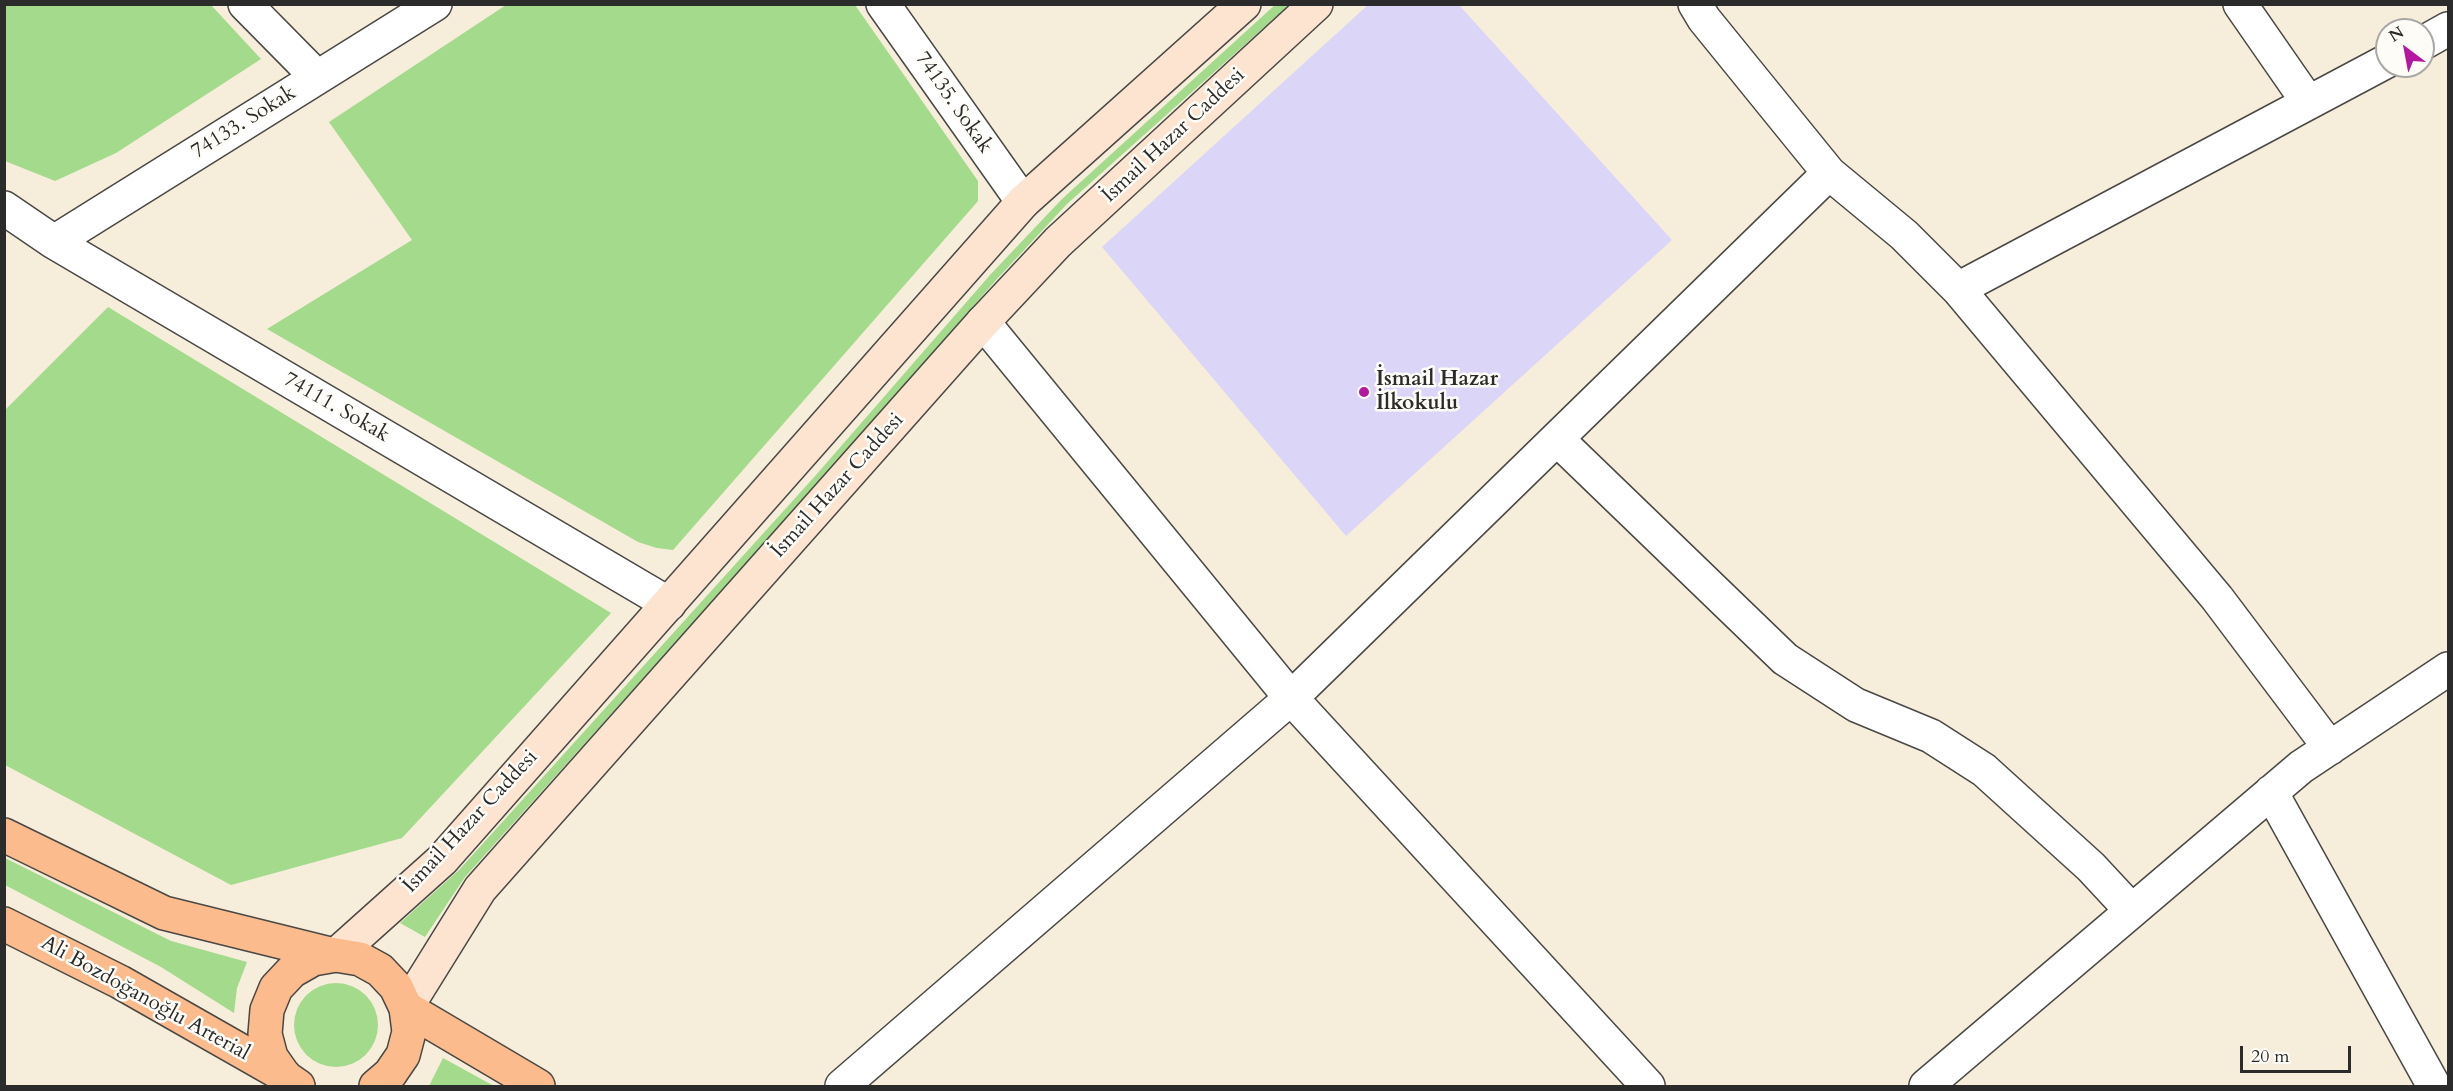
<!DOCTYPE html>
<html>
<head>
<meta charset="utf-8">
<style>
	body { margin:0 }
	#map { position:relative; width:2453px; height:1091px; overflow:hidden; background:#f6edda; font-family:Cardo,serif }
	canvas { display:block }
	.frame { position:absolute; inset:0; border:6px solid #2b2b2b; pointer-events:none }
	.north { position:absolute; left:2375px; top:18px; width:60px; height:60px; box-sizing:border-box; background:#fdfcf7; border:2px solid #a9a8a5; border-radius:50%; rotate:328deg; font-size:16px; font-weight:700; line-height:24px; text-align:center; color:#2b2b2b }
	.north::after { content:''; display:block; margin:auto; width:21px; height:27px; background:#b5179e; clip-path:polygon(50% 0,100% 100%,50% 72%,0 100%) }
	.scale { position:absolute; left:2240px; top:1046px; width:111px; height:27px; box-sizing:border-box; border:3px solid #2b2b2b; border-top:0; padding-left:8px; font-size:18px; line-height:21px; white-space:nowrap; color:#2b2b2b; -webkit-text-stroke:4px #fdfcf7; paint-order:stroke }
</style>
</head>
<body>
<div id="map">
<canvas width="2453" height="1091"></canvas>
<div class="frame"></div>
<div class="north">N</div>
<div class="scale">20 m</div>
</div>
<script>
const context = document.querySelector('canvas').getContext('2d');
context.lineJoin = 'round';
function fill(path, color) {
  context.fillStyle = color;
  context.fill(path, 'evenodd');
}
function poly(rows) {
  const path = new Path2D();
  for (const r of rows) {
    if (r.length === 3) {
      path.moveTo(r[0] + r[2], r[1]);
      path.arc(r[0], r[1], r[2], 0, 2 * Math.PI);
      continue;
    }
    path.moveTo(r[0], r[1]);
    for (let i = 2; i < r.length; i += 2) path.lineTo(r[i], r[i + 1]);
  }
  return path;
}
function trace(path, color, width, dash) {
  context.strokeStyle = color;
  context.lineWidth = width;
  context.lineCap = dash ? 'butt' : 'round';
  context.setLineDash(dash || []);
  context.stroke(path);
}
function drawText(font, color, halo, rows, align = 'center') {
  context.font = font + ' Cardo,serif';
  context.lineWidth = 5;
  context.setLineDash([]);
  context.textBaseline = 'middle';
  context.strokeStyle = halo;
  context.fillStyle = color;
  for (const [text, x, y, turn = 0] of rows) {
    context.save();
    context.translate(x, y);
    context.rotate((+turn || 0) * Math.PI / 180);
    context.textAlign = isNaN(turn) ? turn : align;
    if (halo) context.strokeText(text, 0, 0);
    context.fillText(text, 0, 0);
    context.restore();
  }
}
const built = poly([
	[1369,4,1459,5,1672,240,1346,536,1102,247]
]);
const green = poly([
	[1276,4,1289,5,1067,204,997,279,822,479,465,877,425,937,400,923,459,870,816,475,990,275,1062,199],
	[4,5,211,5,261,59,116,153,55,181,5,161],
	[506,5,855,5,978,181,978,201,673,550,657,548,638,542,267,329,412,240,329,122],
	[108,307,611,613,402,838,231,885,5,765,5,410],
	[5,858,171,941,247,962,237,988,234,1013,161,967,5,885],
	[336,1025,42],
	[443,1058,494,1086,429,1086]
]);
const minor = poly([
	[245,4,317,77],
	[883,4,1023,202],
	[1695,4,1704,19,1829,173,1904,235,1958,289,2217,598,2330,748],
	[2240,4,2308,102],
	[2423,43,2448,29],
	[4,208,54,242,669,604],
	[54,242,435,4],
	[1958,289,2387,61],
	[983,322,1291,698,1648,1086],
	[1557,439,1785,659,1856,705,1931,736,1984,770,2091,867,2131,910],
	[2271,792,2434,1086],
	[842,1086,1291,698,1829,173],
	[1926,1086,2301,767,2448,669]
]);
const secondary = poly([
	[336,955,442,860,1023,202,1244,4],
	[406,1008,480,889,983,322,1058,242,1316,4]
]);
const primary = poly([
	[4,835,164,913,334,955],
	[4,924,120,982,285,1076],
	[406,1008,538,1086],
	[298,1086,285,1077,271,1057,265,1034,267,1010,276,988,292,971,313,959,336,955,360,959,380,970,396,987,406,1008,409,1032,403,1055,390,1074,376,1086]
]);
const markers = [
	[1364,392,6,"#b5179e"]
];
const streetNames = [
	["74135. Sokak",953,103,55],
	["74133. Sokak",244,123,-32],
	["İsmail Hazar Caddesi",1174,136,-43],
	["74111. Sokak",336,408,30],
	["İsmail Hazar Caddesi",838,486,-48],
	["İsmail Hazar Caddesi",471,822,-47],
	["Ali Bozdoğanoğlu Arterial",145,999,29]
];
const poiNames = [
	["İsmail Hazar",1376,380],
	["İlkokulu",1376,404]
];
fill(built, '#dbd6f7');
fill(green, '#a3da8b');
trace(minor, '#494845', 36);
trace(secondary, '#494845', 36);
trace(primary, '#494845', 36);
trace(minor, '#fff', 33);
trace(secondary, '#fde4d1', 33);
trace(primary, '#fbbb8c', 33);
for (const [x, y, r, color] of markers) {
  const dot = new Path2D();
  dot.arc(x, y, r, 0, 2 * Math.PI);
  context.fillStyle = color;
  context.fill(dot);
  trace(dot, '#fdfcf7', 2);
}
drawText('21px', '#2b2b2b', '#fdfcf7', streetNames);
drawText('bold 21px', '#2b2b2b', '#fdfcf7', poiNames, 'left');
</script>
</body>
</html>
